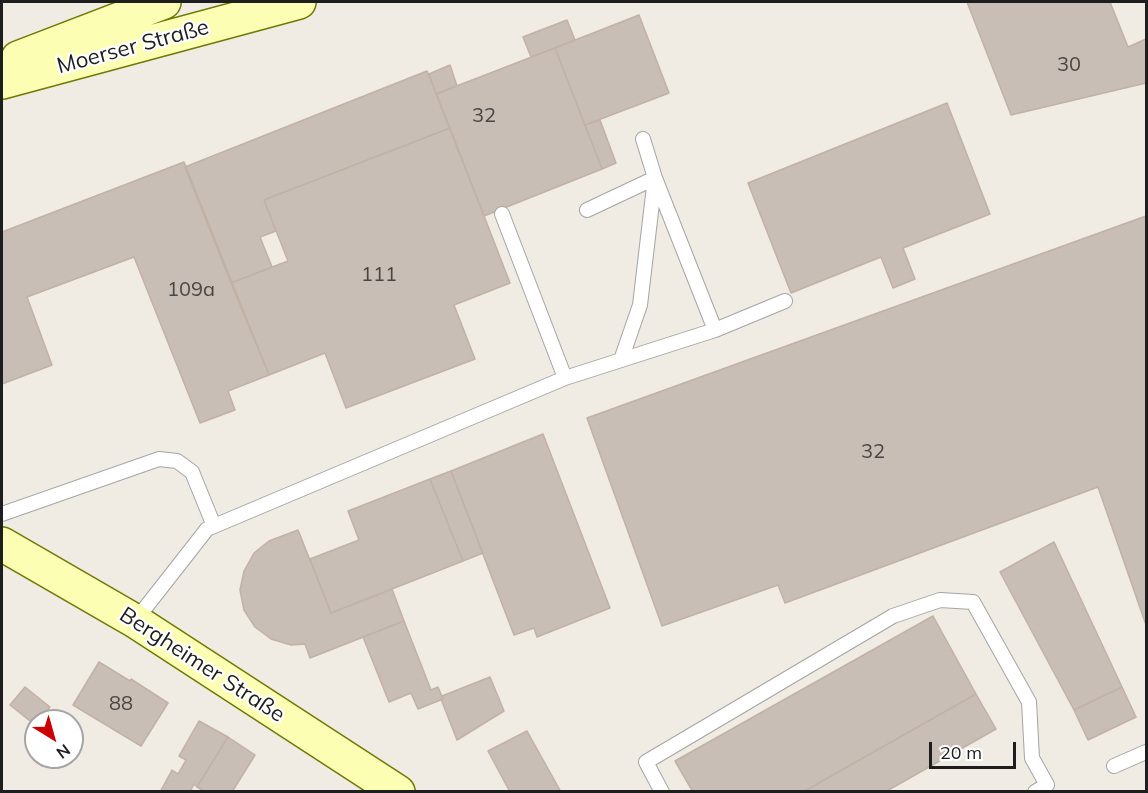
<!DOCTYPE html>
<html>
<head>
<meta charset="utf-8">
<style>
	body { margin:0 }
	#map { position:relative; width:1148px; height:793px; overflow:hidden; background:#f0ebe3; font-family:Mulish,sans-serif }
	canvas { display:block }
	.frame { position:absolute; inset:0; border:3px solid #1e1e1e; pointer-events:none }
	.north { position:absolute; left:24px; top:709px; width:60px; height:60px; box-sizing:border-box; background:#fff; border:2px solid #a5a5a5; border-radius:50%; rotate:143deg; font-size:16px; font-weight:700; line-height:24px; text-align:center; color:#1e1e1e }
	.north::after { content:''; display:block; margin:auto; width:21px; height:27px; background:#cc0002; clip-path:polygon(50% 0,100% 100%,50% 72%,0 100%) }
	.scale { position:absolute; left:929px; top:742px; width:87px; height:27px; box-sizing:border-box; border:3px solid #1e1e1e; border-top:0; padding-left:8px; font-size:18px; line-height:21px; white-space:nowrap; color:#1e1e1e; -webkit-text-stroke:4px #fff; paint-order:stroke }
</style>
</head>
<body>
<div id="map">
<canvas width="1148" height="793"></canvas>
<div class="frame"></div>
<div class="north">N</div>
<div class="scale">20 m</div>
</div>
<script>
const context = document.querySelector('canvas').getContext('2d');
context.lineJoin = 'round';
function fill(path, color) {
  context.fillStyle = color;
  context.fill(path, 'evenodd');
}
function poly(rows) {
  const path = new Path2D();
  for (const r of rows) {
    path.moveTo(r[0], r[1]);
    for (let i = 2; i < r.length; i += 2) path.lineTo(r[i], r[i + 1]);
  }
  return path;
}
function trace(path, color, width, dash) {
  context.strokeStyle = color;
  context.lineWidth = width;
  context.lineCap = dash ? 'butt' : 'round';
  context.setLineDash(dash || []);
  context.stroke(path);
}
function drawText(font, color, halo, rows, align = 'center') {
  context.font = font + ' Mulish,sans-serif';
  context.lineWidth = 4.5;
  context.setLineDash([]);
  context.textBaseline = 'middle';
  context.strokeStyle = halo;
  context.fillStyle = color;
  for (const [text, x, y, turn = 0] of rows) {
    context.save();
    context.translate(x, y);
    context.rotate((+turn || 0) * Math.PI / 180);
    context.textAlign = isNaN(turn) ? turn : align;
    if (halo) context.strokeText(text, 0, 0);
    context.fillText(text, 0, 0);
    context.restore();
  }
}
const building = poly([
	[967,2,1110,2,1128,47,1146,39,1146,83,1011,115,967,2],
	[639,15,669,93,585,125,555,48,639,15],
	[567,20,575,40,531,57,523,37,567,20],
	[555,48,602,169,484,216,436,94,555,48],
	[450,65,457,86,436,94,429,74,450,65],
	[427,71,450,128,264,200,276,231,260,237,272,267,231,283,185,167,427,71],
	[947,103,990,214,903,248,915,279,893,288,881,257,791,293,748,183,947,103],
	[600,120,616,163,602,169,585,125,600,120],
	[450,128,510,283,454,305,475,359,346,408,325,353,269,375,231,283,288,261,264,200,450,128],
	[184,162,269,375,228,391,235,410,200,423,134,257,27,297,52,365,2,384,2,232,184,162],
	[1146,216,1146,625,1098,487,785,603,778,585,662,626,587,418,1146,216],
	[543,434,610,608,537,637,534,628,514,635,451,471,543,434],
	[451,471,483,553,463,561,430,479,451,471],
	[430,479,463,561,331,613,310,559,359,540,348,511,430,479],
	[298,530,331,613,392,589,404,621,310,658,305,644,291,645,271,639,255,627,244,610,240,590,244,571,254,553,269,541,298,530],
	[1054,542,1122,687,1074,710,1000,572,1054,542],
	[933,616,976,694,803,792,693,792,675,761,933,616],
	[404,621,431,690,438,687,443,699,418,709,411,693,389,702,363,637,404,621],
	[99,662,130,681,131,679,168,703,141,746,73,705,99,662],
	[490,677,504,711,457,740,441,699,443,699,442,696,490,677],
	[25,687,50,707,39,721,36,721,35,725,10,705,25,687],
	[1122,687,1136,717,1088,740,1074,710,1122,687],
	[976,694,996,729,885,792,803,792,976,694],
	[199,721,228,737,197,787,194,784,190,792,160,792,172,770,178,774,186,760,179,756,199,721],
	[527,731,561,792,510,792,488,751,527,731],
	[228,737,255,755,232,792,205,792,197,787,228,737]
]);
const lane = poly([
	[643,139,655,178,715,330],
	[587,210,655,178,640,305,621,360],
	[502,214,565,378],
	[2,514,159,459,177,461,192,472,214,526],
	[135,621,207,529,565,378,715,330,785,301],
	[1114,766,1146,752],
	[662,792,646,762,893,616,940,600,973,602,1029,702,1032,758,1047,785,1035,792]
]);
const secondary = poly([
	[18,58,164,2],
	[2,82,299,2],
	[2,544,135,621,398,792]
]);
const numberNames = [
	["30",1069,65],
	["32",484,116],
	["111",379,275],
	["109a",191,290],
	["32",873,452],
	["88",121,704]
];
const streetNames = [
	["Moerser Straße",133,47,-15],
	["Bergheimer Straße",202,665,33]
];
fill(building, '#c8beb6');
trace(building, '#c2b1a5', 1.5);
trace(lane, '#a5a5a5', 16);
trace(secondary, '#6e7a00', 36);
trace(lane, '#fff', 14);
trace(secondary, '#fbfeb3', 33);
drawText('20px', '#484644', null, numberNames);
drawText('22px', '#1e1e1e', '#fff', streetNames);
</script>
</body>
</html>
